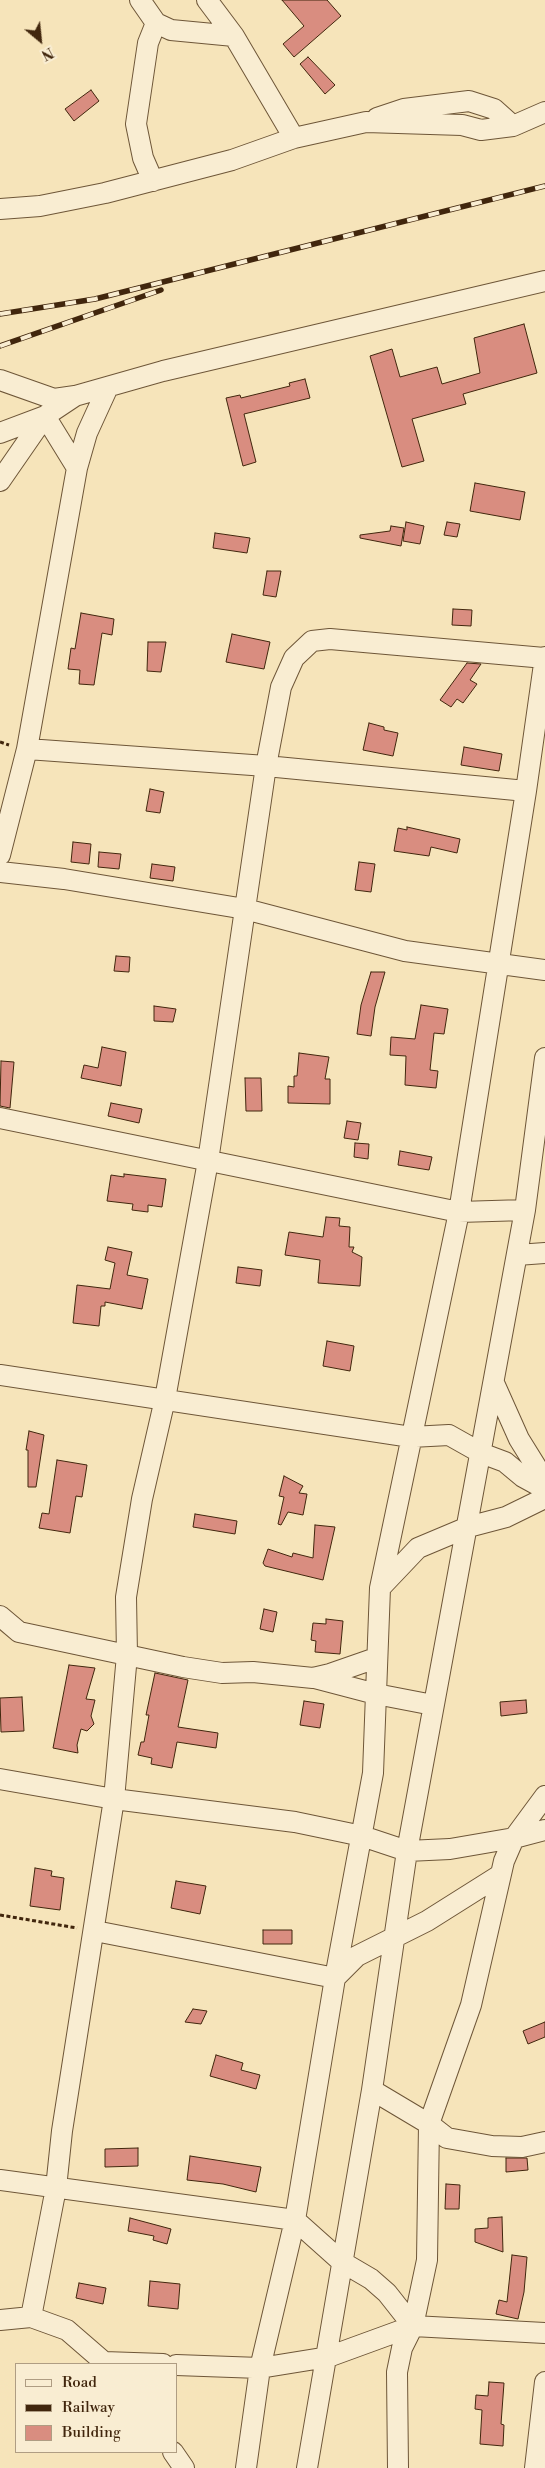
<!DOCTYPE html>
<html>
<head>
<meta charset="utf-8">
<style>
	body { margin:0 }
	#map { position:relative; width:545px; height:2468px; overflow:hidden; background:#f6e4ba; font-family:"Libre Bodoni",serif }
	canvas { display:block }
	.legend { position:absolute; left:15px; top:2363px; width:162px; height:90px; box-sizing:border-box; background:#f9edd2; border:1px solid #af9d83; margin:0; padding:6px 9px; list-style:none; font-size:15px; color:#41260d }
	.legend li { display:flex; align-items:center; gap:10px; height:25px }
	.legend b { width:25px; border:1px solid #af9d83 }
	.north { position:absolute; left:15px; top:15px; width:50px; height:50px; -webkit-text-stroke:4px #f9edd2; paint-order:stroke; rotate:152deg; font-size:14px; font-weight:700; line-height:20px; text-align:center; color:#41260d }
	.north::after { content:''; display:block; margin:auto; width:18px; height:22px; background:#41260d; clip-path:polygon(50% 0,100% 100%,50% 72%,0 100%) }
</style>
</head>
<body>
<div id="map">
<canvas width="545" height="2468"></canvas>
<ul class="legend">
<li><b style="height:6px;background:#f9edd2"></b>Road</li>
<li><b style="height:6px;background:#41260d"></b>Railway</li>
<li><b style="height:14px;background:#d98d80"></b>Building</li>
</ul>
<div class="north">N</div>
</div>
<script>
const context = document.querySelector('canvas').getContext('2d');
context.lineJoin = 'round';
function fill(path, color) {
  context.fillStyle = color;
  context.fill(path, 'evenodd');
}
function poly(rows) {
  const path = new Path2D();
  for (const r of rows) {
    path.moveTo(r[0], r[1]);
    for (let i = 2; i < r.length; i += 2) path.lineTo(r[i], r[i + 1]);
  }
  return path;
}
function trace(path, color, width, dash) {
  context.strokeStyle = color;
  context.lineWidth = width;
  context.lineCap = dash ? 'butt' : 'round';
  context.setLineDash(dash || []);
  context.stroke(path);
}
const building = poly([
	[282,0,327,0,341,16,294,57,283,44,304,26,282,0],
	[308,57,335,85,325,94,300,64,308,57],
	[91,90,99,101,74,121,65,109,91,90],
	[524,324,537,373,463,394,466,404,412,419,424,461,402,467,370,356,392,349,400,377,437,367,442,384,480,373,474,338,524,324],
	[305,379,310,398,244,414,256,462,243,466,226,398,240,395,241,398,290,386,289,383,305,379],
	[475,483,525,492,520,520,470,511,475,483],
	[406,522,424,526,420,544,403,541,406,522],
	[447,522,460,524,457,537,444,535,447,522],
	[391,526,404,528,401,546,360,538,360,535,390,531,391,526],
	[215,533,250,538,247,553,213,548,215,533],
	[267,571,281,571,276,597,263,595,267,571],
	[453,609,472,610,471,626,452,625,453,609],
	[81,613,114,619,112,635,102,633,94,685,79,684,80,670,68,669,71,648,75,649,81,613],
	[232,634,270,642,264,669,226,662,232,634],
	[148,642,166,642,161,672,147,671,148,642],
	[467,663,481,664,470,680,477,684,463,703,457,699,451,707,440,700,467,663],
	[369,723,384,727,384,730,398,733,393,756,363,750,369,723],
	[464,747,502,754,499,771,461,765,464,747],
	[150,789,164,792,160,813,146,811,150,789],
	[407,827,460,839,457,853,431,847,429,856,394,851,398,828,407,830,407,827],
	[73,842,91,844,89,864,71,862,73,842],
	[99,852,121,854,119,869,98,867,99,852],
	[359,862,375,864,371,892,355,890,359,862],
	[152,864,175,867,173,881,150,878,152,864],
	[116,956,130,957,129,972,114,971,116,956],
	[371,972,385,972,375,1007,371,1036,357,1034,361,1005,371,972],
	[421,1005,448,1009,444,1034,434,1033,430,1070,438,1071,436,1088,405,1085,406,1056,390,1055,391,1037,415,1039,421,1005],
	[154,1006,176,1009,173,1022,154,1021,154,1006],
	[102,1047,126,1052,121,1086,81,1078,84,1065,98,1068,102,1047],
	[299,1053,329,1057,325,1079,330,1079,330,1104,288,1103,288,1086,294,1087,294,1076,297,1076,299,1053],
	[1,1061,14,1062,10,1108,0,1106,1,1061],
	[245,1078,261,1078,262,1111,246,1111,245,1078],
	[111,1103,142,1109,139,1123,108,1116,111,1103],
	[347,1121,361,1123,358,1140,344,1138,347,1121],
	[355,1143,369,1144,368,1159,354,1157,355,1143],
	[400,1151,432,1157,429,1170,398,1165,400,1151],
	[124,1174,166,1179,162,1207,148,1205,148,1212,132,1210,133,1204,107,1201,111,1175,124,1177,124,1174],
	[326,1217,340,1218,339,1226,350,1227,349,1247,354,1247,352,1252,362,1257,360,1286,318,1283,320,1260,285,1255,289,1232,323,1237,326,1217],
	[108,1247,132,1252,127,1275,148,1279,142,1309,105,1302,105,1306,101,1306,99,1326,73,1323,77,1285,110,1289,115,1263,105,1260,108,1247],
	[238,1267,262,1270,260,1286,236,1283,238,1267],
	[327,1341,354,1346,350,1371,323,1366,327,1341],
	[29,1431,44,1435,36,1487,28,1487,28,1450,26,1450,29,1431],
	[57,1460,87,1465,82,1497,76,1496,70,1533,39,1528,42,1513,49,1514,57,1460],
	[284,1476,303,1486,299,1493,307,1494,303,1515,288,1512,281,1525,278,1524,284,1497,279,1496,284,1476],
	[195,1514,237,1521,235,1534,193,1527,195,1514],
	[315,1525,335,1527,323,1580,265,1566,263,1563,268,1549,292,1557,293,1553,313,1558,315,1525],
	[264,1609,277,1612,273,1632,260,1629,264,1609],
	[326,1619,343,1621,340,1654,315,1652,316,1641,311,1640,313,1623,326,1624,326,1619],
	[69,1665,95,1668,86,1699,95,1700,91,1716,94,1724,87,1731,81,1729,77,1745,78,1753,53,1748,69,1665],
	[155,1673,188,1680,178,1727,218,1733,216,1748,177,1742,172,1768,151,1764,152,1758,138,1755,141,1742,144,1742,149,1715,146,1715,155,1673],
	[22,1697,24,1731,1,1732,0,1698,22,1697],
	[526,1700,527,1713,501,1716,500,1702,526,1700],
	[304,1701,324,1704,320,1728,300,1725,304,1701],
	[35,1868,52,1871,51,1876,64,1878,60,1910,30,1906,35,1868],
	[176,1881,206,1886,200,1914,171,1908,176,1881],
	[263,1930,292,1930,292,1944,263,1944,263,1930],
	[193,2009,207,2011,201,2024,185,2022,193,2009],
	[545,2022,545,2037,528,2044,523,2031,545,2022],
	[216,2055,243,2063,241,2070,260,2075,256,2089,210,2076,216,2055],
	[138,2148,138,2166,105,2167,105,2149,138,2148],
	[190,2156,261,2167,256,2192,223,2184,187,2180,190,2156],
	[506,2158,527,2158,528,2170,506,2172,506,2158],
	[446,2184,460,2185,459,2209,445,2209,446,2184],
	[502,2217,503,2252,475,2242,475,2229,488,2228,488,2218,502,2217],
	[130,2218,171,2229,167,2244,153,2240,154,2236,128,2231,130,2218],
	[512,2255,527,2257,524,2292,518,2319,496,2314,499,2300,507,2302,512,2255],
	[150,2281,180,2284,178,2309,148,2306,150,2281],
	[79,2283,106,2288,103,2304,76,2298,79,2283],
	[489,2382,504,2383,501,2424,504,2425,503,2446,480,2444,482,2410,475,2409,476,2395,488,2396,489,2382]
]);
const path = poly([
	[0,742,9,745],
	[0,1915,77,1928]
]);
const minor = poly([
	[140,0,156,23,171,30,234,36],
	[207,0,234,36,294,138],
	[377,118,404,109,469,101,494,109,513,126],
	[153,181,143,158,136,124,148,43,156,23],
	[0,209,40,206,105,193,232,160,294,138,366,122,462,125,481,130,513,126,545,112],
	[0,380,54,399,75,396],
	[0,433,45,416,77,468],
	[0,481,45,416,75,396,163,371,545,281],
	[27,749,266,766,526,791],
	[0,855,27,749,77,468,87,433,108,387],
	[0,872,64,879,245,909,405,951,545,970],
	[0,1118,459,1212,525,1210],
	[517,1255,545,1253],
	[0,1375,411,1437,449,1435,481,1453,505,1462,523,1477,545,1489],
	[494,1383,519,1439,545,1481],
	[380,1588,418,1548,468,1527,506,1517,545,1498],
	[0,1616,19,1632,183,1667,222,1673,253,1672,313,1678,330,1674,376,1658],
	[315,1678,376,1694,433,1705],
	[0,1779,114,1799,295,1822,362,1836,407,1851,450,1849,514,1838,545,1830],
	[95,1931,335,1978],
	[335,1978,357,1956,427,1921,500,1875],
	[372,2090,429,2124,447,2138,492,2146,522,2147,545,2142],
	[0,2180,295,2220,342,2262,371,2279,387,2293,413,2326],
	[31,2317,56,2188,62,2131,114,1799,127,1655,126,1597,142,1499,165,1399,208,1161,266,766,281,687,294,658,312,641,330,639,545,658],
	[0,2320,31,2317,67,2330,104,2362,163,2364],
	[176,2365,260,2368,328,2357,413,2326,545,2333],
	[173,2452,184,2468],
	[246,2468,260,2368,295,2220,335,1978,373,1773,380,1588,459,1212,526,791,545,657],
	[307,2468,372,2090,407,1851,525,1210,545,1058],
	[398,2468,397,2372,402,2348,413,2326,427,2260,429,2124,471,2005,504,1861,514,1838,545,1796],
	[535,2468,545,2382]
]);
const rail = poly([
	[0,314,95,299,545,186],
	[0,346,161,290]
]);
fill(building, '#d98d80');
trace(building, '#41260d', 1);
trace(minor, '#6e5638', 22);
trace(path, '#41260d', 3, [4, 2.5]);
trace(minor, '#f9edd2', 20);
trace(rail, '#41260d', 5.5);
trace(rail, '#f9edd2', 4, [11]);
</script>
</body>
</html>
